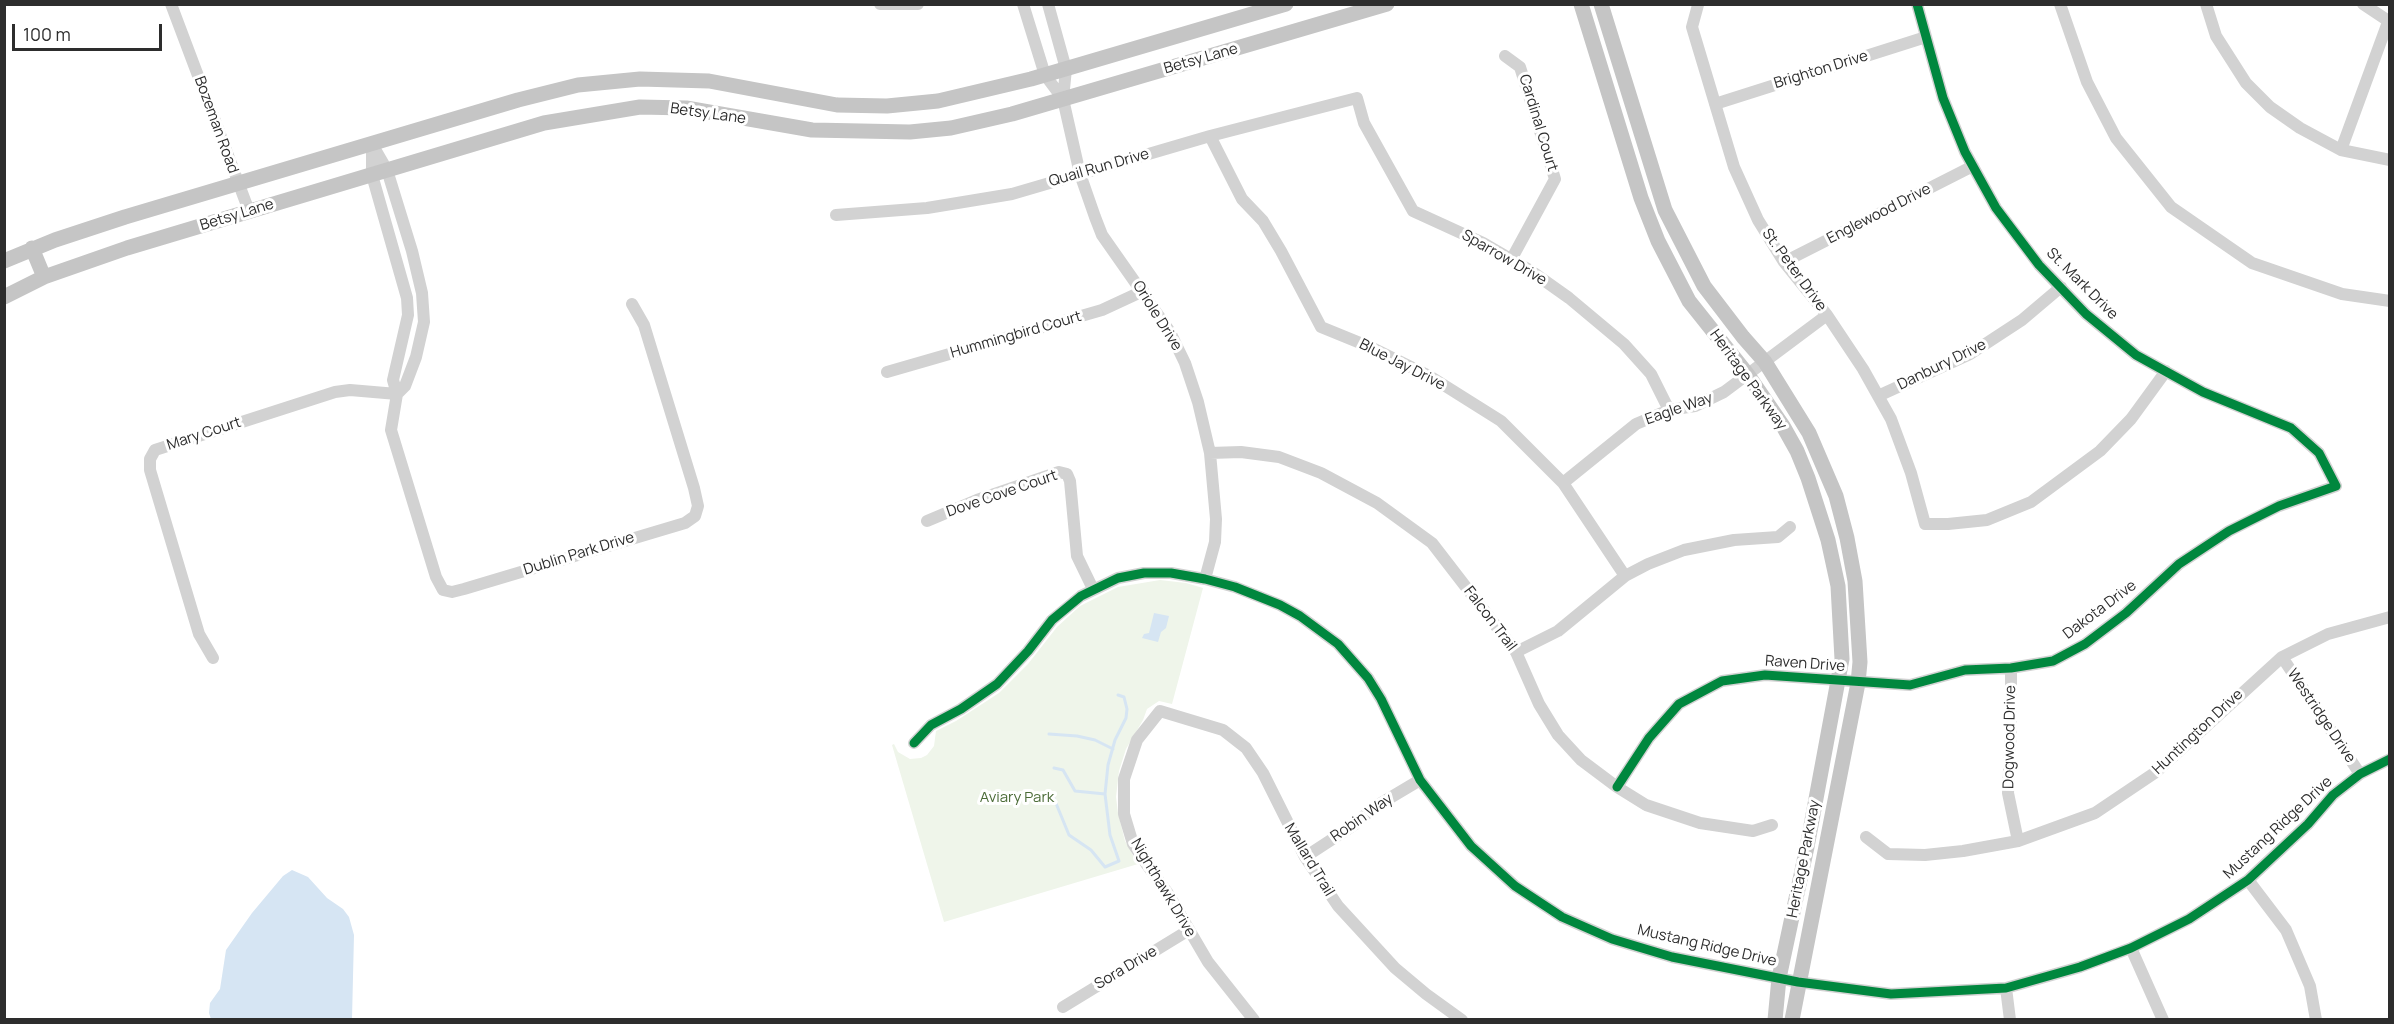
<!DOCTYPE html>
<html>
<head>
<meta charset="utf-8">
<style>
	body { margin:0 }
	#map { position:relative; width:2394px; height:1024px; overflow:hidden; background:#fff; font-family:Manrope,sans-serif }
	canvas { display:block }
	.frame { position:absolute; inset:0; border:6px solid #2d2d2d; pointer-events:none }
	.scale { position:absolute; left:12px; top:24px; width:150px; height:27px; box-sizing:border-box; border:3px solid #2d2d2d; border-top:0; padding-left:8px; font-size:18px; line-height:21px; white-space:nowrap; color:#2d2d2d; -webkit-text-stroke:4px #fff; paint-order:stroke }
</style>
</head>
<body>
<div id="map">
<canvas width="2394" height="1024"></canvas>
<div class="frame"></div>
<div class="scale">100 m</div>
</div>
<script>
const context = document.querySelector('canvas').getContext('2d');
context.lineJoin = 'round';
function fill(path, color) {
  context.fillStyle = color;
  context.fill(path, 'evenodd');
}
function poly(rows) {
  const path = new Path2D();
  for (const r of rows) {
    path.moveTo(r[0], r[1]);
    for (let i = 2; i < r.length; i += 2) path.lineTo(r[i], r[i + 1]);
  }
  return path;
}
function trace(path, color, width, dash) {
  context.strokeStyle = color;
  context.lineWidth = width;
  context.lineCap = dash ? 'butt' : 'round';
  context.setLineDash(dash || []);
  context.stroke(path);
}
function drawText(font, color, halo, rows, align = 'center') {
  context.font = font + ' Manrope,sans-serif';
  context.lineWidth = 6;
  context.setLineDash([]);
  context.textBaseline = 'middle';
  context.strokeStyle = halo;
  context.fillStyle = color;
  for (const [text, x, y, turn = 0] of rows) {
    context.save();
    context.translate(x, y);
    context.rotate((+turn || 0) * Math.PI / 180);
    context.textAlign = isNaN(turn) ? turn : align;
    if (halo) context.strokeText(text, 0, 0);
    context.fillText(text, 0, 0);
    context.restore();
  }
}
const green = poly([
	[1160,580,1186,583,1203,588,1172,704,1159,701,1147,709,1143,720,1126,749,1119,771,1116,797,1118,813,1125,841,1138,864,944,922,892,745,894,744,898,752,910,759,921,758,927,755,934,746,936,731,956,721,999,693,1028,664,1057,627,1080,606,1118,587]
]);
const water = poly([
	[1154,613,1169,616,1166,628,1161,632,1158,642,1142,638,1144,634,1149,633],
	[292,870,308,877,327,898,343,909,349,917,354,935,352,1019,211,1019,209,1013,210,1003,220,989,226,950,252,913,283,876]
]);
const stream = poly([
	[1049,734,1077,736,1095,740,1113,749],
	[1054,768,1063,770,1075,791,1105,794],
	[1053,796,1069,835,1091,850,1105,867,1119,861,1110,835,1105,794,1108,765,1115,740,1126,718,1127,709,1124,697,1118,695]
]);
const minor = poly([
	[171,4,249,211],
	[880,4,918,4],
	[1023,4,1045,75,1063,99],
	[1048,4,1066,69,1063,99,1080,174,1095,217,1102,235,1170,332,1185,363,1198,402,1210,453,1216,519,1215,542,1205,579],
	[2060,4,2087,82,2116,138,2171,207,2252,263,2342,294,2390,301],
	[2206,4,2216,36,2246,83,2270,107,2300,128,2341,150,2390,160],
	[2363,4,2390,22],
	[1698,5,1692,27,1734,167,1758,220,1784,262,1827,315,1863,369,1891,419,1911,473,1925,524,1948,524,1987,520,2031,502,2100,451,2131,419,2166,371],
	[1505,56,1520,67,1555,179,1511,260],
	[1715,104,1926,37],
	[1210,136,1242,199,1263,221,1281,251,1321,327,1370,347,1431,377,1501,421,1563,483,1625,576],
	[2341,150,2388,22],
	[836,215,927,208,1012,194,1210,136,1357,98,1364,123,1413,211,1483,243,1531,271,1569,298,1624,344,1651,374,1669,410],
	[1784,262,1973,166],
	[887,372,1102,310,1143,291],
	[397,394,405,386,416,357,424,322,422,293,412,251,387,170,372,144,372,175,407,298,408,315,393,380,397,394,391,430,436,577,443,590,452,592,464,589,685,523,695,516,698,506,694,488,644,325,632,304],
	[1878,396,1970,354,2022,320,2061,287],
	[1210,453,1241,452,1279,457,1321,473,1377,503,1432,543,1516,652,1539,704,1558,735,1581,760,1617,787,1646,805,1700,823,1753,831,1772,825],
	[1563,483,1636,424,1669,410,1695,406,1724,392,1827,315],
	[927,521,977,500,1059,472,1067,474,1070,481,1077,556,1093,589],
	[1516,652,1558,631,1625,576,1648,564,1684,550,1734,540,1778,537,1790,527],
	[2282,657,2360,774],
	[213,658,199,634,150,470,150,459,155,450,335,392,350,390,397,394],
	[2011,668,2011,725,2008,793,2018,841],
	[914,743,931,725,961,709,997,684,1028,651,1052,620,1081,596,1118,578,1144,573,1171,573,1205,579,1235,587,1280,605,1300,616,1338,644,1368,678,1381,699,1420,780,1471,846,1515,886,1562,917,1612,939,1672,957,1798,982,1891,994,2006,988,2080,967,2131,948,2189,919,2248,880,2308,824,2333,795,2360,774,2390,759],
	[1617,787,1649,738,1679,704,1722,681,1765,675,1910,685,1965,670,2011,668,2053,661,2085,644,2126,613,2179,564,2229,531,2279,506,2336,486,2319,453,2291,428,2203,392,2136,355,2086,314,2039,265,1996,208,1965,152,1943,98,1917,4],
	[1866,837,1888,854,1925,855,1963,851,2018,841,2095,813,2156,772,2282,657,2328,634,2390,617],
	[1305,857,1354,825,1373,808,1420,780],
	[2248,880,2286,930,2310,986,2316,1020],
	[2131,948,2163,1020],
	[2006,988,2010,1020],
	[1063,1007,1189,930],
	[1254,1020,1208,962,1167,892,1147,865,1133,844,1124,814,1124,779,1137,740,1160,711,1223,730,1246,748,1263,773,1305,857,1338,906,1395,968,1426,994,1462,1020]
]);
const major = poly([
	[1581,4,1641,198,1658,241,1689,301,1748,375,1783,426,1797,451,1808,478,1828,540,1838,586,1842,659,1807,847,1779,978,1775,1020],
	[1601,4,1665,210,1704,286,1743,337,1765,362,1809,433,1836,496,1847,538,1855,581,1860,662,1858,683,1792,1020],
	[32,248,44,277],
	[4,261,55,240,125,217,518,100,578,85,640,79,709,81,837,105,887,106,938,101,1031,79,1286,4],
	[4,297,44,277,127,248,544,123,640,107,686,108,812,130,910,132,951,128,1012,114,1387,4]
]);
const cycleway = poly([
	[914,743,931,725,961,709,997,684,1028,651,1052,620,1081,596,1118,578,1144,573,1171,573,1205,579,1235,587,1280,605,1300,616,1338,644,1368,678,1381,699,1420,780,1471,846,1515,886,1562,917,1612,939,1672,957,1798,982,1891,994,2006,988,2080,967,2131,948,2189,919,2248,880,2308,824,2333,795,2360,774,2390,759],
	[1617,787,1649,738,1679,704,1722,681,1765,675,1910,685,1965,670,2011,668,2053,661,2085,644,2126,613,2179,564,2229,531,2279,506,2336,486,2319,453,2291,428,2203,392,2136,355,2086,314,2039,265,1996,208,1965,152,1943,98,1917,4]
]);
const streetNames = [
	["Betsy Lane",1201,59,-16],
	["Brighton Drive",1821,70,-17],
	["Betsy Lane",708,114,8],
	["Cardinal Court",1538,123,73],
	["Bozeman Road",216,125,70],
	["Quail Run Drive",1099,168,-16],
	["Englewood Drive",1879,214,-27],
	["Betsy Lane",237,215,-17],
	["Sparrow Drive",1504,258,30],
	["St. Peter Drive",1794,270,54],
	["St. Mark Drive",2082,284,45],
	["Oriole Drive",1157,316,58],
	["Hummingbird Court",1016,335,-16],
	["Blue Jay Drive",1402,365,27],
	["Danbury Drive",1942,365,-26],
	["Heritage Parkway",1748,380,54],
	["Eagle Way",1679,409,-19],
	["Mary Court",204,434,-18],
	["Dove Cove Court",1002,494,-19],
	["Dublin Park Drive",579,554,-17],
	["Dakota Drive",2100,610,-37],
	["Falcon Trail",1490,619,53],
	["Raven Drive",1805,664,4],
	["Westridge Drive",2321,716,56],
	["Huntington Drive",2198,732,-43],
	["Dogwood Drive",2010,737,-89],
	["Robin Way",1362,818,-35],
	["Mustang Ridge Drive",2278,828,-43],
	["Heritage Parkway",1804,859,-79],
	["Mallard Trail",1309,860,59],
	["Nighthawk Drive",1163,888,59],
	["Mustang Ridge Drive",1707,946,13],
	["Sora Drive",1126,968,-31]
];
const parkNames = [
	["Aviary Park",1017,798]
];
fill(green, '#eff5ea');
fill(water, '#d6e5f3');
trace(stream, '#d6e5f3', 3);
trace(minor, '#d2d2d2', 12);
trace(major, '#c5c5c5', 15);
trace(cycleway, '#00873e', 9);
drawText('15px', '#2d2d2d', '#fff', streetNames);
drawText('15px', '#4c6c38', '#fff', parkNames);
</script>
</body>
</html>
